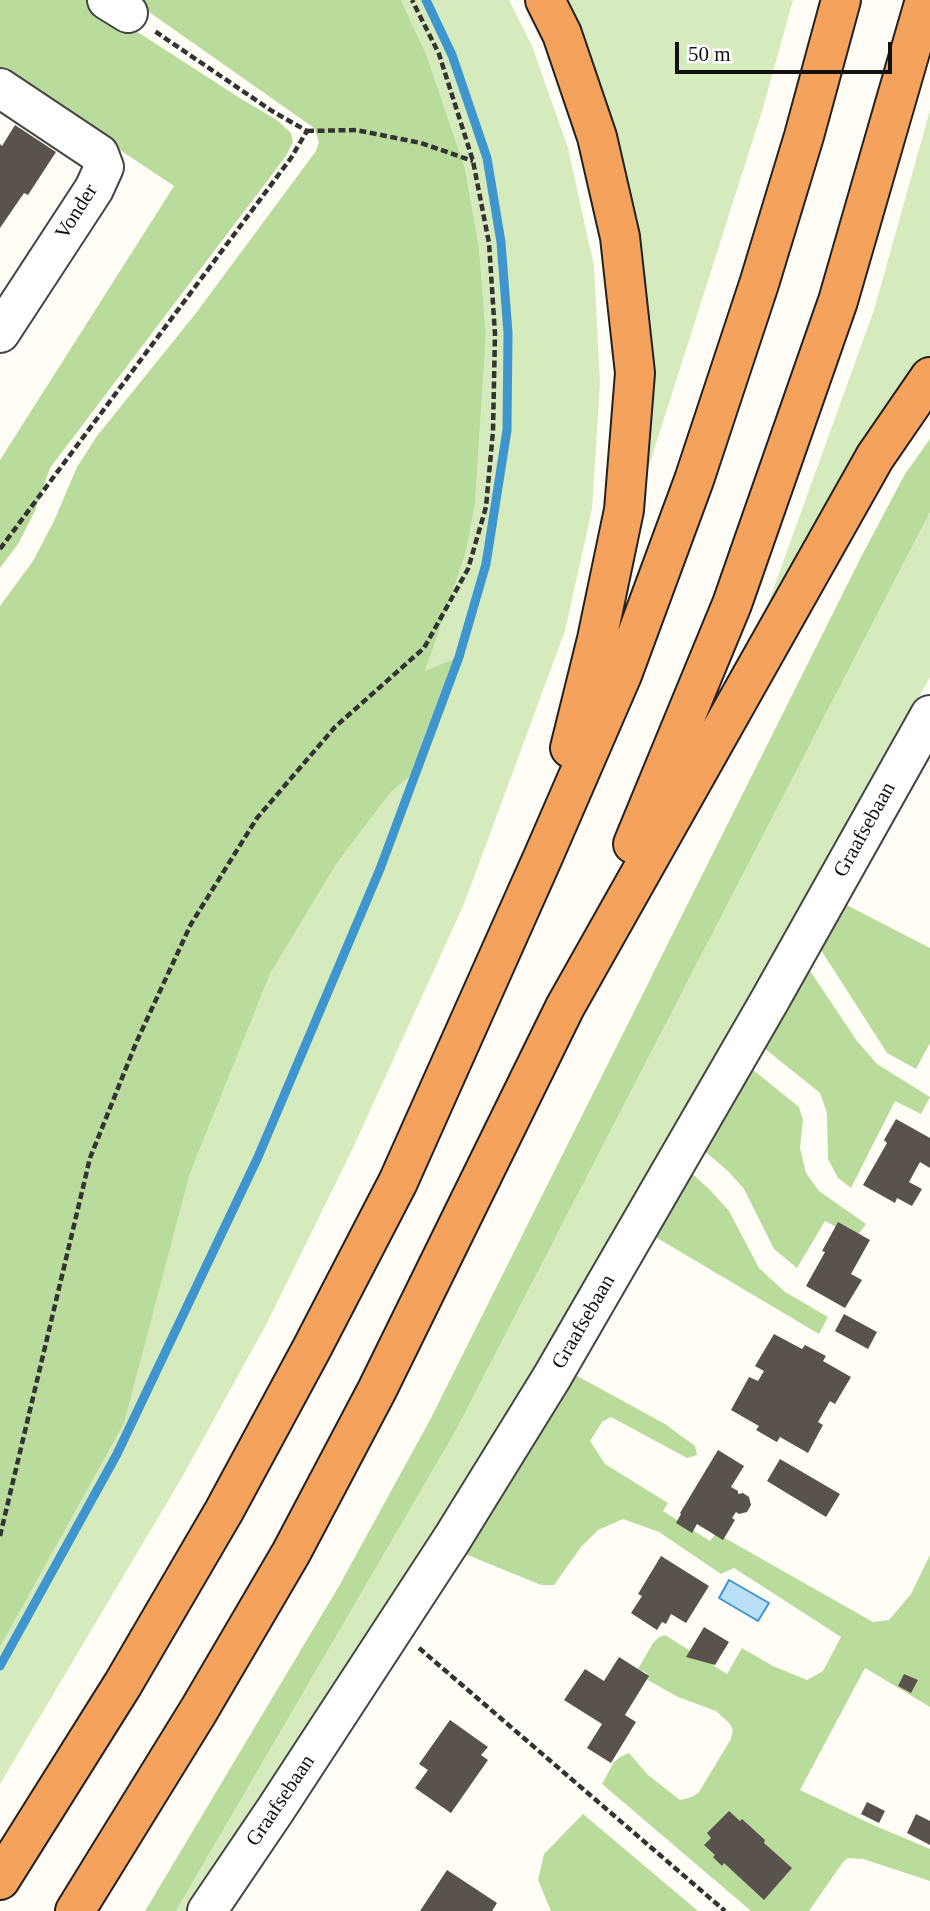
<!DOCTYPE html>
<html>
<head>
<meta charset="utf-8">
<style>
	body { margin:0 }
	#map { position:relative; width:930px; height:1911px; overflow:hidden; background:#fffdf5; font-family:Georgia,serif }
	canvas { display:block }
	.scale { position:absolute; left:675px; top:42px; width:217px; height:32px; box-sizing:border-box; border:4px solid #111; border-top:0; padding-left:9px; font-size:21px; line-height:24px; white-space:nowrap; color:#111; -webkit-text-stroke:5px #fff; paint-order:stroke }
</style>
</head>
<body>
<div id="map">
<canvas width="930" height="1911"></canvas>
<div class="scale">50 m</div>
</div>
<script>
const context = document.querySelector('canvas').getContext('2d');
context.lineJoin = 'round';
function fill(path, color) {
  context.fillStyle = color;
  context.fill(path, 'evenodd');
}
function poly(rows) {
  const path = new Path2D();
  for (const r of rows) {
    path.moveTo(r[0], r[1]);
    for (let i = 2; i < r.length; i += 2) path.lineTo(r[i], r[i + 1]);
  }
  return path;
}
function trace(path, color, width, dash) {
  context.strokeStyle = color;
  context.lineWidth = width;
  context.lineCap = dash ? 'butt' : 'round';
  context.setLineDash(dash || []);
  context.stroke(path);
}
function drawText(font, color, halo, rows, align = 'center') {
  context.font = font + ' Georgia,serif';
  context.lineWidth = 7;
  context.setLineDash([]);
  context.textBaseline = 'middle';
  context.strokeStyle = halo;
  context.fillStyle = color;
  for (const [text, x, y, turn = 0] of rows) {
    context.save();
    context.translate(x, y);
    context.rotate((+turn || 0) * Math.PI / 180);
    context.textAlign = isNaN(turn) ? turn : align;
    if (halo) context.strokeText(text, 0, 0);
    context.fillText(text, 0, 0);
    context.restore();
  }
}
const green = poly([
	[401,0,509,0,532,46,568,148,594,266,600,383,592,509,565,631,464,904,352,1150,267,1323,181,1479,0,1784,0,1647,24,1603,189,1176,270,974,337,863,391,792,417,770,458,658,424,672,466,552,475,504,486,335,479,247,465,167,427,56],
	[557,0,793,0,763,108,640,494,651,376],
	[930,110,930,360,743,673,874,310],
	[930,512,930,677,569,1320,485,1461,186,1911,176,1911,455,1432]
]);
const forest = poly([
	[0,0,88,0,243,100,277,120,291,133,293,142,286,156,50,468,35,511,18,544,0,568,0,460,174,186,0,70],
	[132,0,401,0,427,56,465,168,479,247,486,335,475,504,466,552,425,671,459,657,417,770,391,792,337,863,270,974,189,1176,124,1423,0,1647,0,606,33,561,54,521,77,467,97,436,196,313,316,151,319,142,314,128],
	[930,439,930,512,455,1432,176,1911,145,1911,339,1586,431,1418,860,559,905,474],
	[833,898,930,948,930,1043,916,1069,887,1053,812,936],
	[800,956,857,1041,877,1064,930,1097,921,1114,895,1101,851,1188,838,1178,828,1159,827,1113,820,1093,754,1040],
	[742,1061,799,1107,803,1120,800,1148,806,1173,819,1191,866,1224,856,1238,825,1221,797,1268,774,1249,744,1189,728,1171,696,1144],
	[684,1166,711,1191,729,1211,759,1268,785,1292,828,1317,819,1334,647,1232],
	[570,1372,665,1424,695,1446,697,1455,687,1458,611,1417,602,1422,590,1441,605,1464,668,1503,663,1511,710,1541,716,1533,873,1622,889,1620,911,1594,930,1555,930,1707,865,1668,800,1790,871,1824,930,1849,930,1881,863,1859,848,1858,843,1862,809,1911,751,1911,602,1784,614,1762,620,1757,629,1753,648,1775,680,1800,692,1797,699,1792,731,1739,733,1730,730,1724,716,1711,678,1697,644,1678,647,1673,638,1669,653,1643,659,1637,665,1635,727,1674,742,1648,773,1666,807,1680,823,1671,841,1637,734,1568,721,1574,659,1532,623,1519,598,1530,581,1547,554,1585,541,1585,465,1554],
	[583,1814,698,1911,551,1911,538,1880,544,1854]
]);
const water = poly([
	[729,1580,769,1603,758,1621,719,1598,729,1580]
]);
const stream = poly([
	[0,1666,117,1454,258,1157,380,869,459,657,486,564,507,430,508,333,501,242,487,158,452,55,426,0]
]);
const building = poly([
	[15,125,56,152,28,195,24,193,0,228,0,144,2,146],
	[896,1119,930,1138,930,1168,920,1162,909,1182,922,1189,912,1206,897,1198,895,1203,863,1185,887,1143,884,1140],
	[838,1222,870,1240,851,1274,862,1280,845,1308,806,1286,825,1252,822,1251],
	[844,1314,877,1332,868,1349,835,1331],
	[774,1334,802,1349,805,1345,826,1356,823,1361,851,1377,835,1404,830,1401,818,1422,823,1425,808,1453,780,1437,777,1442,775,1441,756,1430,759,1426,731,1410,749,1377,758,1381,764,1371,755,1366],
	[718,1450,744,1466,731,1487,738,1491,738,1494,743,1493,749,1497,751,1505,747,1512,739,1514,736,1512,732,1518,735,1520,723,1540,697,1524,692,1533,676,1523,681,1514,680,1513],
	[780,1459,840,1494,826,1517,767,1481],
	[661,1556,709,1586,686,1623,671,1614,666,1624,662,1622,657,1630,631,1613,642,1596,638,1594],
	[704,1627,729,1642,715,1665,686,1657],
	[619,1657,649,1676,625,1715,636,1722,611,1763,587,1748,602,1724,564,1700,585,1669,604,1681],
	[904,1674,918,1680,911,1693,898,1686],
	[450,1720,488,1747,481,1755,488,1760,451,1813,415,1788,428,1770,419,1764],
	[867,1802,885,1811,879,1823,861,1814],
	[729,1811,740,1821,742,1819,765,1840,764,1843,792,1868,764,1900,724,1863,722,1866,713,1857,715,1855,704,1845,711,1838,707,1833],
	[916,1814,930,1821,930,1845,907,1833],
	[447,1870,497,1903,492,1911,420,1911]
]);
const path = poly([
	[307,131,356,130,421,143,473,161],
	[0,549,291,158,307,131,272,111,153,30],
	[0,1536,90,1158,136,1043,191,924,257,818,335,727,424,648,468,569,486,507,493,431,495,334,489,243,473,161,439,54,412,0],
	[419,1648,725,1911]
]);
const minor = poly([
	[107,0,128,13],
	[0,88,99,154,104,167,94,189,0,333],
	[207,1911,276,1809,452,1539,552,1377,770,1000,930,715]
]);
const highway = poly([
	[545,0,562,34,597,137,620,237,635,373,624,510,597,639,570,748],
	[633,844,732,604,838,301,925,0],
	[0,1880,123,1684,224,1511,312,1348,398,1182,543,857,622,675,694,480,759,284,804,136,841,0],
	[75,1911,199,1710,291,1553,377,1390,565,1007,875,457,930,377]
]);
const streetNames = [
	["Vonder",77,212,-58],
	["Graafsebaan",865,830,-61],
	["Graafsebaan",584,1322,-60],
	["Graafsebaan",281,1801,-56]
];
fill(green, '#d5ebbd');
fill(forest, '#b9dc9c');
fill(water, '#b9e0f7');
trace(water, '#3f96cf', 2);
trace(stream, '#3f96cf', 9);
fill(building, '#5a524d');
trace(minor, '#444', 42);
trace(highway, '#222', 42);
trace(path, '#333', 4.5, [7, 3.5]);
trace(minor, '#fff', 38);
trace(highway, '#f5a25d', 38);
drawText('21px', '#111', '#fff', streetNames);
</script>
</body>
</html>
